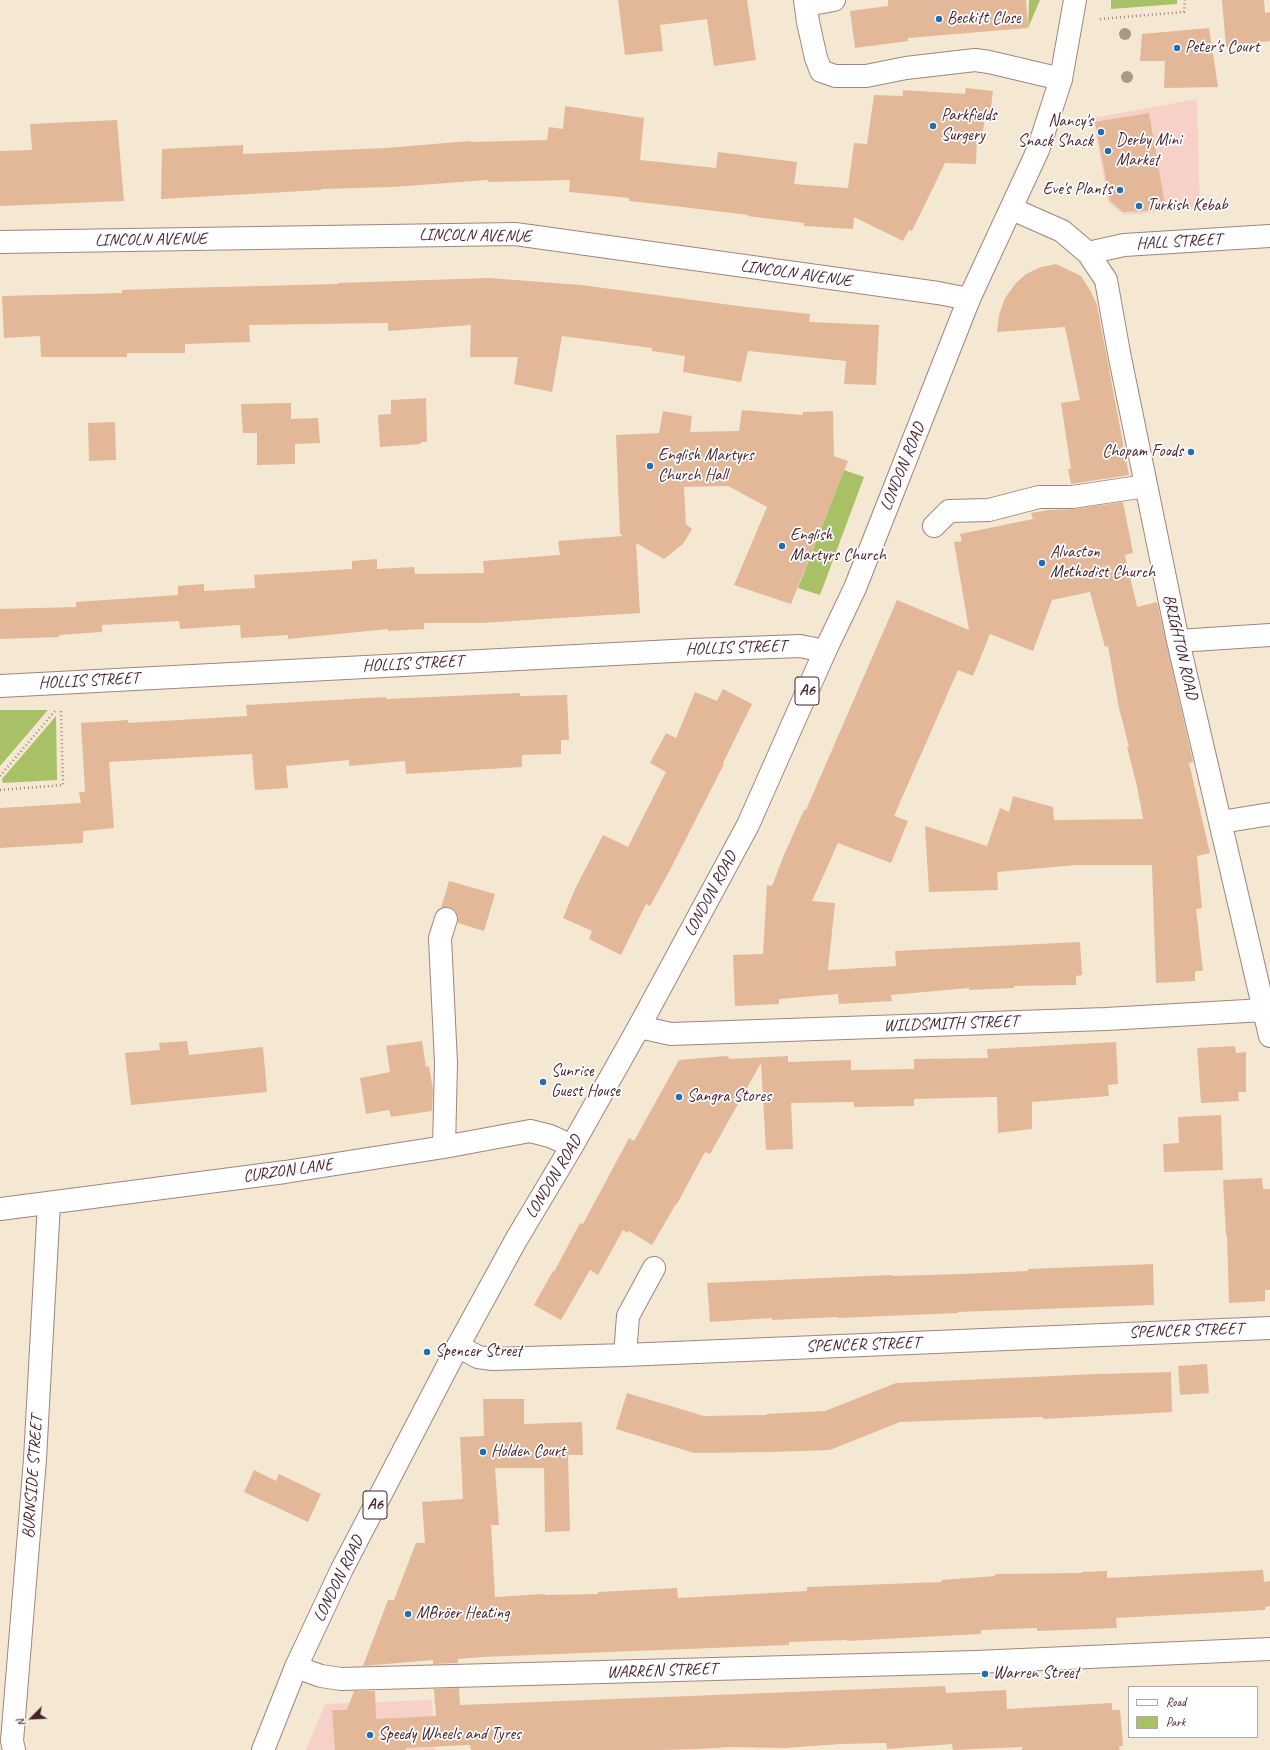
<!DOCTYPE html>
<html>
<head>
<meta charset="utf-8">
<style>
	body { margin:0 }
	#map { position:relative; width:1270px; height:1750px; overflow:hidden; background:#f5e8d2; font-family:Caveat,sans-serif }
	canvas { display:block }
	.legend { position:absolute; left:1128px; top:1686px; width:130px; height:52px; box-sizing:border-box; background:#fff; border:1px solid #b7a5aa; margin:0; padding:5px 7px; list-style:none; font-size:12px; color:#4a1f2b }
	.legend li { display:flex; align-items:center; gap:8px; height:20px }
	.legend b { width:20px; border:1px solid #b7a5aa }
	.north { position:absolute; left:12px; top:1698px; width:40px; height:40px; -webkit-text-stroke:3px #fff; paint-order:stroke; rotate:246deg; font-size:11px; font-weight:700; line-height:16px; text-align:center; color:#4a1f2b }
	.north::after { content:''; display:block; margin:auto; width:14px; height:18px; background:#4a1f2b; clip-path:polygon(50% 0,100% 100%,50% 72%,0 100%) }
</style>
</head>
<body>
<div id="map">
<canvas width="1270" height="1750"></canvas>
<ul class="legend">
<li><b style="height:5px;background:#fff"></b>Road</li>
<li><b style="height:11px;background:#a8c167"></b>Park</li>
</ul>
<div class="north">N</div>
</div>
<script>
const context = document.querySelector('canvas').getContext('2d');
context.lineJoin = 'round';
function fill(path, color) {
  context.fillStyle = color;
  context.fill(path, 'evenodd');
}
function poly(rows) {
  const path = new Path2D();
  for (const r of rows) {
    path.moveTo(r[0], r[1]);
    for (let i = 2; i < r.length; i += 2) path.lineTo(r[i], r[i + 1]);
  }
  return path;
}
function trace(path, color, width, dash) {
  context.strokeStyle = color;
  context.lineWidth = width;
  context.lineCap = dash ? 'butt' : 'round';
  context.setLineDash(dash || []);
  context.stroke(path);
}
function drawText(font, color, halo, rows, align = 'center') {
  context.font = font + ' Caveat,sans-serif';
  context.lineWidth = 3.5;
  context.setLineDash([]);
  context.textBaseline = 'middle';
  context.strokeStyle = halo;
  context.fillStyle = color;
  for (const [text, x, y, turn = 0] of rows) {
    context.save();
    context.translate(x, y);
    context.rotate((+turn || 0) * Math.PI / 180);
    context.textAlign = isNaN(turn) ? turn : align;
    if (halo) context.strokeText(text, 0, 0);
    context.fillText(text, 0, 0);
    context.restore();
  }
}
const built = poly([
	[1197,99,1200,209,1124,215,1108,202,1093,118],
	[432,1700,435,1750,306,1750,325,1704]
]);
const green = poly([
	[1029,0,1040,0,1028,28],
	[1111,0,1177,0,1177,4,1111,9],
	[844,470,864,477,820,595,798,588],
	[0,710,48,710,0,766],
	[56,716,57,780,3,783,2,779]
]);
const building = poly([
	[618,0,747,0,756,60,714,66,707,19,660,25,663,51,625,55],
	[888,0,1026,0,1028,28,908,38,908,41,855,48,850,11,888,6],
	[1222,0,1264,0,1265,13,1270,12,1270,41,1226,47],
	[1209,28,1218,87,1164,88,1165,61,1140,61,1142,34],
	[966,88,993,91,990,116,985,117,982,137,977,136,976,164,945,163,912,231,909,230,903,241,854,217,853,229,804,226,804,223,747,216,748,215,674,206,629,201,629,198,569,192,570,180,488,182,488,180,393,187,321,189,321,190,161,199,162,149,243,145,243,154,386,148,470,141,471,142,547,140,549,127,563,129,565,106,644,118,640,160,716,168,718,152,797,162,794,184,848,188,854,143,867,144,874,95,903,96,903,90,965,94],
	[1149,113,1166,210,1123,212,1110,201,1095,122],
	[117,120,124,201,0,206,0,151,32,150,30,124],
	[1056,264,1081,276,1090,290,1097,305,1129,475,1071,484,1068,469,1071,469,1061,403,1080,400,1065,327,997,332,999,315,1005,298,1016,283,1026,274,1041,267],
	[489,278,581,285,746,307,810,314,809,322,879,325,876,385,844,384,846,361,748,351,741,382,683,372,685,356,652,351,652,348,562,336,552,392,514,384,518,357,470,357,471,325,388,331,388,323,249,325,250,342,185,344,185,353,127,353,127,357,41,357,40,336,4,338,2,296,122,293,122,290,180,288,338,284,338,283],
	[426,398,427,442,421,442,421,444,380,447,378,415,391,414,391,400],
	[291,403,291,419,318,418,320,443,295,444,295,464,257,465,257,433,243,433,241,404],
	[742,410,803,415,803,412,833,411,834,456,848,461,791,604,734,585,767,507,728,486,684,487,686,524,692,529,683,544,664,559,636,543,640,613,481,623,424,623,424,629,388,631,388,629,288,639,288,635,241,638,240,625,180,629,179,621,102,625,102,632,59,635,59,637,0,639,0,609,76,607,76,602,178,595,178,586,204,584,204,591,255,588,254,575,352,569,352,561,377,559,377,569,414,567,415,574,484,573,483,561,560,555,558,541,623,536,620,534,616,435,659,433,663,411,692,416,690,432,739,431],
	[115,422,116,460,89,461,88,423],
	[1123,502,1133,553,1125,555,1137,607,1157,602,1193,762,1189,763,1210,853,1197,856,1202,908,1196,909,1203,971,1195,971,1195,981,1156,983,1152,865,1076,865,997,872,998,890,929,892,925,826,987,846,1000,808,1009,812,1013,796,1053,807,1054,820,1143,819,1137,786,1127,747,1129,747,1119,708,1108,646,1105,647,1090,592,1052,600,1033,651,990,634,973,676,958,670,894,816,908,821,891,863,838,843,812,901,835,903,828,970,896,966,895,951,1080,942,1082,975,1076,976,1076,985,1014,986,1014,988,969,990,969,988,891,995,892,1001,839,1004,838,994,779,999,779,1004,735,1006,733,955,763,954,767,885,772,886,784,855,804,810,806,810,897,600,969,630,954,542,962,541,960,534,1033,519,1031,513,1049,510,1074,509],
	[723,689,752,704,723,763,724,764,670,870,650,906,646,904,621,955,589,939,592,931,563,918,575,889,603,835,628,847,666,772,650,763,666,733,676,738,695,692,717,701],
	[520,693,520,696,567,695,569,740,561,740,561,754,522,755,522,767,406,774,405,761,349,766,349,760,286,766,288,788,255,790,252,754,109,762,114,828,83,831,83,843,0,848,0,808,81,803,79,792,85,792,81,723,128,720,128,723,247,716,246,705,386,697,386,699],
	[449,881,495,894,484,931,458,923,458,916,455,910,449,907,441,908],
	[187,1041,189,1055,263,1047,267,1092,131,1105,125,1053,160,1050,159,1043],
	[422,1041,426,1067,429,1066,433,1090,432,1111,391,1117,389,1110,366,1114,360,1078,390,1072,386,1046],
	[1116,1042,1118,1084,1108,1085,1109,1096,1032,1102,1032,1129,998,1133,997,1097,914,1099,914,1106,854,1107,854,1102,791,1103,793,1149,766,1150,761,1063,710,1154,705,1152,677,1204,676,1204,652,1245,629,1231,628,1233,623,1230,598,1275,590,1270,561,1320,534,1305,553,1271,554,1272,580,1223,583,1224,629,1138,634,1141,679,1060,727,1056,730,1059,788,1056,788,1062,851,1060,851,1070,914,1069,914,1059,988,1058,987,1049],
	[1235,1046,1236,1053,1246,1052,1246,1092,1238,1092,1239,1101,1201,1103,1197,1048],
	[1221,1115,1223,1170,1164,1172,1163,1144,1179,1143,1178,1117],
	[1262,1178,1263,1189,1270,1189,1270,1290,1265,1290,1265,1301,1229,1303,1227,1235,1226,1235,1223,1180],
	[1153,1264,1154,1305,958,1312,958,1313,837,1318,837,1317,772,1320,772,1318,710,1322,707,1283,892,1275,892,1276,963,1274,1028,1271,1028,1269],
	[1207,1364,1209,1393,1180,1395,1178,1366],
	[1171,1372,1172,1412,1043,1419,1043,1417,900,1422,830,1450,768,1452,694,1453,616,1429,627,1393,704,1416,766,1415,766,1414,825,1411,896,1383,1098,1374],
	[483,1399,524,1399,524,1424,582,1422,583,1455,568,1455,570,1531,545,1532,544,1468,495,1468,499,1525,491,1525,495,1597,545,1594,545,1595,598,1594,598,1592,677,1588,678,1598,807,1591,807,1587,942,1582,941,1580,995,1576,995,1574,1082,1573,1082,1572,1107,1571,1107,1578,1263,1570,1264,1582,1270,1581,1270,1606,1265,1607,1265,1610,1116,1618,1117,1628,1037,1631,1037,1628,981,1630,981,1634,940,1636,847,1641,847,1640,789,1642,789,1645,481,1657,458,1659,458,1663,433,1664,433,1660,363,1666,388,1600,394,1600,416,1543,425,1543,422,1502,463,1499,460,1437,484,1436],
	[254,1470,276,1481,279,1474,321,1494,308,1522,244,1492],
	[945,1686,946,1693,1006,1690,1007,1709,1112,1703,1112,1710,1120,1710,1123,1746,1119,1746,1120,1750,1022,1750,1022,1747,953,1750,952,1744,887,1749,886,1743,841,1744,784,1748,731,1747,699,1749,657,1750,471,1750,470,1745,406,1748,406,1750,335,1750,332,1710,347,1710,354,1691,375,1691,376,1719,436,1716,434,1689,459,1688,460,1705]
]);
const path = poly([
	[1100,19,1184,12,1185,0],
	[0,776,55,711],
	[0,790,63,785,61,709]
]);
const minor = poly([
	[805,0,808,22,816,58,821,71,835,76,866,76,906,68,975,60,989,62,1061,79],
	[806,5,834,0],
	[1012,209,1062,231,1088,253,1106,280,1119,353,1178,641,1270,1036],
	[0,242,515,234,938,293,969,299],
	[1088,253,1124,245,1270,236],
	[934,526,949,511,989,510,1039,497,1072,497,1146,486],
	[1178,641,1270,635],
	[0,686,692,650,800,646,825,651],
	[1221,822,1270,814],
	[639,1027,671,1034,1106,1019,1264,1010],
	[444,1147,446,1063,440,938,446,919],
	[0,1209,285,1172,444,1147,530,1131,550,1136,572,1146],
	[458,1346,478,1357,493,1359,625,1355,1270,1328],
	[625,1355,628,1316,654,1268],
	[296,1667,321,1676,341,1679,976,1662,1270,1649],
	[14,1750,12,1741,35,1459,49,1203]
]);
const major = poly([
	[263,1750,296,1667,342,1569,458,1346,516,1240,572,1146,639,1027,748,825,825,651,855,588,969,299,1038,150,1061,79,1075,0]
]);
const trees = [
	[1125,34],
	[1127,77]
];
const markers = [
	[939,19,4,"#1f6fb2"],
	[1177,48,4,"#1f6fb2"],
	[933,126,4,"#1f6fb2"],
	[1101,132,4,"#1f6fb2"],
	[1108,151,4,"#1f6fb2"],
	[1120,190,4,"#1f6fb2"],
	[1139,206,4,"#1f6fb2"],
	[1191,452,4,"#1f6fb2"],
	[650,466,4,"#1f6fb2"],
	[782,546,4,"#1f6fb2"],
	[1042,563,4,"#1f6fb2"],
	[543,1082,4,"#1f6fb2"],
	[679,1097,4,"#1f6fb2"],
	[427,1352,4,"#1f6fb2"],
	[483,1452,4,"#1f6fb2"],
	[408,1614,4,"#1f6fb2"],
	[985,1674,4,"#1f6fb2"],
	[370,1735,4,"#1f6fb2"]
];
const shields = [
	[807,691,24],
	[375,1505,24]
];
const shieldNames = [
	["A6",807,691],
	["A6",375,1505]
];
const poiNames = [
	["Beckitt Close",947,19],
	["Peter's Court",1185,48],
	["Parkfields",941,116],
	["Surgery",941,136],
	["Nancy's",1093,122,"right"],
	["Snack Shack",1093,142,"right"],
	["Derby Mini",1116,141],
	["Market",1116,161],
	["Eve's Plants",1112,190,"right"],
	["Turkish Kebab",1147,206],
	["Chopam Foods",1183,452,"right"],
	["English Martyrs",658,456],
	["Church Hall",658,476],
	["English",790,536],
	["Martyrs Church",790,556],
	["Alvaston",1050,553],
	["Methodist Church",1050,573],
	["Sunrise",551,1072],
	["Guest House",551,1092],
	["Sangra Stores",687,1097],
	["Spencer Street",435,1352],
	["Holden Court",491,1452],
	["MBröer Heating",416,1614],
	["Warren Street",993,1674],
	["Speedy Wheels and Tyres",378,1735]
];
const streetNames = [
	["LINCOLN AVENUE",475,236,1],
	["LINCOLN AVENUE",151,240,-1],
	["HALL STREET",1179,242,-3],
	["LINCOLN AVENUE",796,274,8],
	["LONDON ROAD",903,467,-68],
	["BRIGHTON ROAD",1180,647,77],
	["HOLLIS STREET",736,648,-2],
	["HOLLIS STREET",413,664,-3],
	["HOLLIS STREET",89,681,-3],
	["LONDON ROAD",711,894,-62],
	["WILDSMITH STREET",951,1024,-2],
	["CURZON LANE",288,1171,-8],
	["LONDON ROAD",554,1177,-59],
	["SPENCER STREET",1186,1331,-2],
	["SPENCER STREET",863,1345,-2],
	["BURNSIDE STREET",33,1477,-86],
	["LONDON ROAD",339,1579,-64],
	["WARREN STREET",662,1671,-2]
];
fill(built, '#f7d1c7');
fill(green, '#a8c167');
fill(building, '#e2b899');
trace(minor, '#a0847e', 24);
trace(major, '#a0847e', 24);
trace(path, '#a0847e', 2.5, [1, 3]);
trace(minor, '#fff', 22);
trace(major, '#fff', 22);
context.fillStyle = '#a99982';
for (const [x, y] of trees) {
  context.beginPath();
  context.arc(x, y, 6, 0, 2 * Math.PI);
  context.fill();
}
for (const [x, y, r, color] of markers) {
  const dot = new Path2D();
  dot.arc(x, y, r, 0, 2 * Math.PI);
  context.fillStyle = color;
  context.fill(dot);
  trace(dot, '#fff', 1.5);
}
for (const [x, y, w] of shields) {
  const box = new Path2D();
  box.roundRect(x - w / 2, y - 14, w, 28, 3);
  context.fillStyle = '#fff';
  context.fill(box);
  trace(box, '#4a1f2b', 1);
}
drawText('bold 16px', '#4a1f2b', null, shieldNames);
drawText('17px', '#4a1f2b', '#fff', poiNames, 'left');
drawText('17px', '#4a1f2b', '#fff', streetNames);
</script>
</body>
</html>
